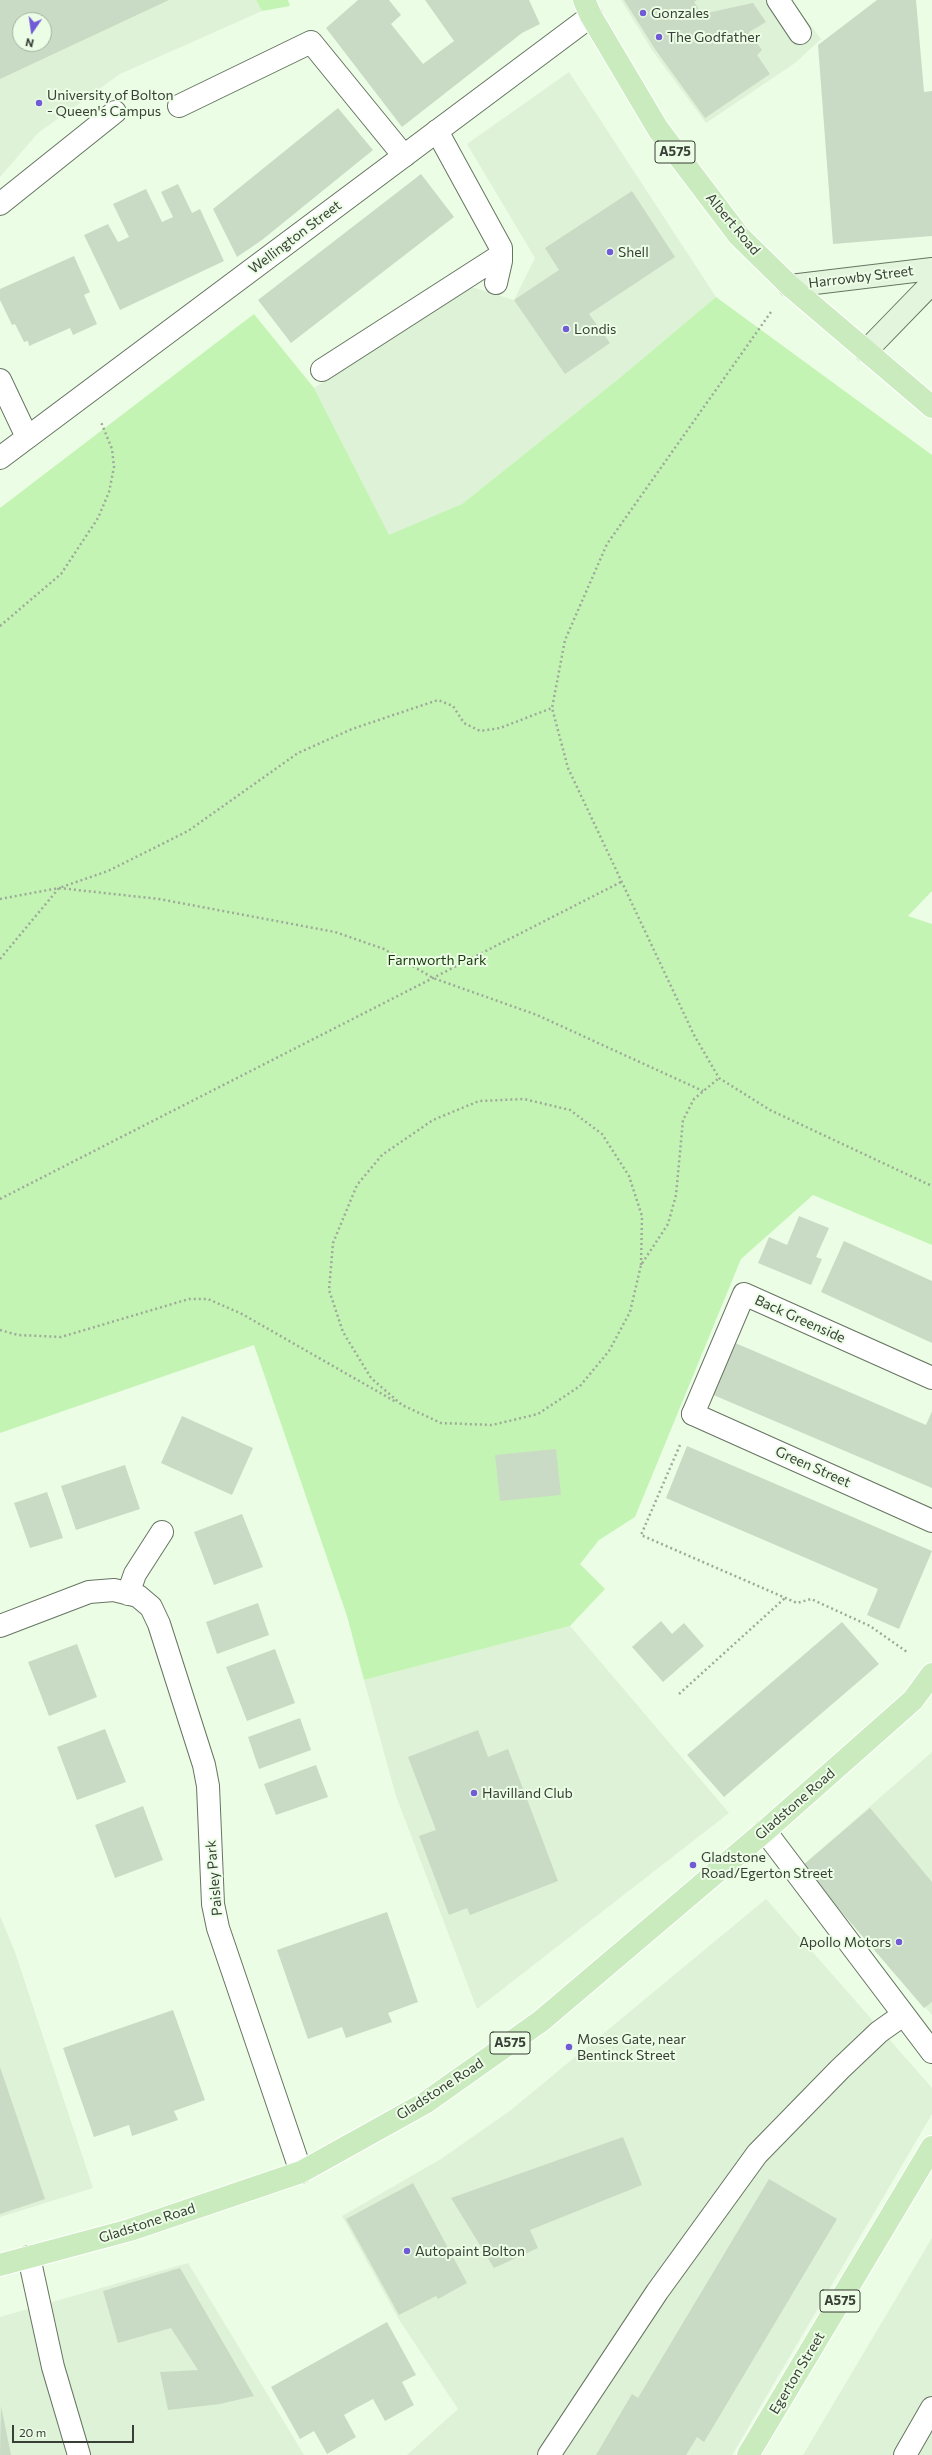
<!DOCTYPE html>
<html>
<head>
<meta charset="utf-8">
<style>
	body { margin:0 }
	#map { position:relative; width:932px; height:2455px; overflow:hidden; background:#ecfde6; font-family:Commissioner,sans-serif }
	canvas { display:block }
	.north { position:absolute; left:12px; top:12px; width:40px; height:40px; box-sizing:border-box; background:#ecfde6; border:1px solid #a4b1a0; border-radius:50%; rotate:193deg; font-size:11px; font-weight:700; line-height:16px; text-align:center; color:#383f36 }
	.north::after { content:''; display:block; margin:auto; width:14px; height:18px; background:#715ad5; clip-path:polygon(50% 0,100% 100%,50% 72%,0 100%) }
	.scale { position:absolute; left:12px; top:2425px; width:122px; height:18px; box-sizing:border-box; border:2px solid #383f36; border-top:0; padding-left:5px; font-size:12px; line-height:14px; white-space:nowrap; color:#383f36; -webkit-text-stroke:3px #ecfde6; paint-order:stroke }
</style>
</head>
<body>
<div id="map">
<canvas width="932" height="2455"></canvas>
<div class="north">N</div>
<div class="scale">20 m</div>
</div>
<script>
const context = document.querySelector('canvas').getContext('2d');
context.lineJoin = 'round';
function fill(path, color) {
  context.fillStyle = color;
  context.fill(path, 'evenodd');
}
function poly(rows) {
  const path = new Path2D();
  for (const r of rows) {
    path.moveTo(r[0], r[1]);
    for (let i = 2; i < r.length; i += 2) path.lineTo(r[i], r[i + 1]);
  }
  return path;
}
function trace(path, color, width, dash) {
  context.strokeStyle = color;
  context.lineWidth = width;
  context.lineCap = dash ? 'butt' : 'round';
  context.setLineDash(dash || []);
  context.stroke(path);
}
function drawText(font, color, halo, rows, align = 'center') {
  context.font = font + ' Commissioner,sans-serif';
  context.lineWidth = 4;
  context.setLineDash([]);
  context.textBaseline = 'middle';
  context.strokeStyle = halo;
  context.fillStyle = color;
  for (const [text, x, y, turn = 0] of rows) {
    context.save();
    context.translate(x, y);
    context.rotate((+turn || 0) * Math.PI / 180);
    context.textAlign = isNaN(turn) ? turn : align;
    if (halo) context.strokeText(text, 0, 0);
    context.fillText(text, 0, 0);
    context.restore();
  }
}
const built = poly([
	[0,0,256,0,262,11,120,74,38,133,0,177],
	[20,20,44,20,44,44,20,44],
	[621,0,791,0,821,39,795,63,706,123,652,50],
	[569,72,716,297,622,376,462,504,389,536,314,388,468,286,514,300,535,258,467,144],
	[570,1626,729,1813,477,2009,396,1796,364,1680],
	[932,1752,932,2015,802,1866],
	[766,1899,932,2088,932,2114,732,2455,407,2455,458,2409,398,2318,342,2216,441,2159,511,2110],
	[0,1916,15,1952,93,2188,0,2217],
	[932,2238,932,2455,803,2455],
	[188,2263,304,2455,0,2455,0,2317]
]);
const green = poly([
	[256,0,288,0,290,6,262,11],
	[716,297,932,455,932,891,908,916,932,924,932,1245,813,1195,741,1259,635,1517,599,1540,580,1564,605,1589,570,1626,364,1680,347,1616,254,1345,0,1433,0,508,254,314,314,388,389,535,462,504,622,376]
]);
const building = poly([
	[0,0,169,0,0,79],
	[20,20,44,20,44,44,20,44],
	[358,0,389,0,401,15,391,24,423,64,454,41,425,0,529,0,540,24,522,33,402,127,326,28],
	[624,0,697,0,694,2,702,14,753,3,766,22,749,32,762,50,757,55,770,74,705,118,655,49],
	[877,0,916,0,924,92,932,91,932,236,833,244,818,45],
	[338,108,373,150,262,240,237,257,213,209],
	[421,174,454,217,291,343,258,300],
	[178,184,192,213,200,209,224,261,120,310,84,235,108,224,118,242,129,237,113,204,146,189,162,222,173,217,161,192],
	[632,191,675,257,589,314,610,343,565,374,514,300,559,270,545,248],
	[74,256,90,292,84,295,97,324,73,335,70,328,29,346,28,341,24,342,15,324,12,325,0,300,0,289],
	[799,1216,829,1228,816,1257,822,1259,811,1285,758,1263,769,1237,787,1245],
	[844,1241,932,1281,932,1343,821,1292],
	[733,1342,926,1425,932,1411,932,1488,711,1394],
	[182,1416,253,1448,232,1495,161,1463],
	[687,1446,932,1551,899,1629,867,1615,878,1589,666,1498],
	[556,1449,561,1495,500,1501,495,1455],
	[125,1465,140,1509,76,1530,61,1486],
	[47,1492,63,1538,30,1548,14,1503],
	[242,1514,263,1567,214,1585,194,1532],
	[258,1603,269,1635,217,1654,206,1622],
	[661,1621,672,1634,684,1623,704,1646,663,1682,632,1647],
	[842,1622,879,1664,724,1797,687,1755],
	[77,1644,97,1697,49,1716,28,1662],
	[275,1649,295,1703,247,1721,226,1667],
	[300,1718,311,1750,259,1769,248,1737],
	[105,1729,126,1782,77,1800,57,1747],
	[478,1730,488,1757,508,1749,558,1881,470,1915,467,1908,449,1915,419,1836,436,1830,408,1757],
	[316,1765,328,1797,276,1815,264,1784],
	[143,1806,163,1860,115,1878,95,1825],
	[870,1808,932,1882,932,2002,924,2008,802,1866],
	[387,1912,418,2002,388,2013,392,2022,346,2038,342,2027,308,2039,277,1950],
	[173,2010,205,2100,174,2111,178,2120,132,2136,129,2125,94,2137,63,2048],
	[0,2067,45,2199,0,2214],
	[623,2137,642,2185,530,2230,538,2248,494,2268,451,2198],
	[769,2179,837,2219,704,2442,697,2437,686,2455,596,2455,632,2394,638,2398],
	[413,2183,467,2283,438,2299,436,2296,399,2315,346,2219],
	[180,2268,254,2396,220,2404,168,2410,160,2372,198,2370,171,2328,118,2343,103,2291],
	[387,2322,416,2375,402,2382,414,2405,385,2421,373,2399,358,2407,344,2415,356,2437,327,2454,314,2431,300,2439,271,2387],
	[1,2406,11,2455,0,2455]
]);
const path = poly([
	[771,312,607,544,565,640,552,708,568,768,694,1035,719,1078,770,1110,932,1186],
	[0,626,61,574,98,518,109,492,114,467,112,449,101,422],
	[0,899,59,888,159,899,335,932,384,949,433,978,537,1015,703,1091],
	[0,959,59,888,108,871,188,831,298,753,352,729,438,700,453,706,464,723,480,731,500,728,552,708],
	[0,1199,621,882],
	[641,1265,642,1216,629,1176,602,1134,570,1110,524,1099,479,1101,433,1120,382,1155,357,1185,333,1243,329,1290,343,1332,371,1378,402,1405,441,1423,492,1425,538,1414,580,1386,609,1351,630,1312,641,1265,668,1224,676,1195,683,1120,694,1099,719,1078],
	[0,1330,18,1335,61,1337,189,1299,208,1299,242,1314,396,1402],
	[680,1445,641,1535,797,1603,811,1599,870,1626,907,1652],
	[679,1694,785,1598]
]);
const lane = poly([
	[778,0,800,33],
	[179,106,311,42,404,156],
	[437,131,501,248,501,261,496,283],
	[0,204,115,112],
	[322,370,501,255],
	[693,1414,744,1294,932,1378],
	[29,2257,53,2367,79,2455],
	[549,2455,657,2292,757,2154,840,2069,879,2032,903,2015],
	[905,2455,932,2408]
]);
const street = poly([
	[0,380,27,437],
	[0,458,591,16],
	[693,1414,932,1521],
	[128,1594,135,1574,162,1532],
	[0,1626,89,1592,114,1590,138,1596,151,1607,159,1624,204,1765,208,1786,213,1904,218,1928,301,2172],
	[765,1831,932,2052]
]);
const secondary = poly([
	[790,286,932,269],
	[866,351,932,283]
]);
const primary = poly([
	[584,0,591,16,658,129,739,236,790,286,932,407],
	[0,2265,130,2230,301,2172,425,2103,541,2021,765,1831,913,1700,932,1674],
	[748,2455,932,2147]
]);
const markers = [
	[643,13,4,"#715ad5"],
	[659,37,4,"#715ad5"],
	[39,103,4,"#715ad5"],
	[610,252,4,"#715ad5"],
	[566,329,4,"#715ad5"],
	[474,1793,4,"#715ad5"],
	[693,1865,4,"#715ad5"],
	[899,1942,4,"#715ad5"],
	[569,2047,4,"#715ad5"],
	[407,2251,4,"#715ad5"]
];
const shields = [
	[675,152,40],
	[510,2043,40],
	[840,2301,40]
];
const shieldNames = [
	["A575",675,152],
	["A575",510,2043],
	["A575",840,2301]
];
const poiNames = [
	["Gonzales",651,13],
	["The Godfather",667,37],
	["University of Bolton",47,95],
	["- Queen's Campus",47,111],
	["Shell",618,252],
	["Londis",574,329],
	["Havilland Club",482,1793],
	["Gladstone",701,1857],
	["Road/Egerton Street",701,1873],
	["Apollo Motors",891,1942,"right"],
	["Moses Gate, near",577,2039],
	["Bentinck Street",577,2055],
	["Autopaint Bolton",415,2251]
];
const streetNames = [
	["Albert Road",733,224,50],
	["Wellington Street",295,237,-37],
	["Harrowby Street",861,277,-7],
	["Back Greenside",800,1319,24],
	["Green Street",813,1467,24],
	["Gladstone Road",795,1804,-41],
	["Paisley Park",214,1878,-95],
	["Gladstone Road",440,2089,-33],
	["Gladstone Road",147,2223,-18],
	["Egerton Street",797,2373,-59]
];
const parkNames = [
	["Farnworth Park",437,960]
];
fill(built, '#ddf2d6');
fill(green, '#c4f4b3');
fill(building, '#cadbc5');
trace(lane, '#667561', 24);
trace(street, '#667561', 24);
trace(secondary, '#667561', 24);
trace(primary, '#fff', 24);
trace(path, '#9eaa99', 2.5, [2, 3]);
trace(lane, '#fff', 22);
trace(street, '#fff', 22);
trace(secondary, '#e4f5de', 22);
trace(primary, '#caebbe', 22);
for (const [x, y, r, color] of markers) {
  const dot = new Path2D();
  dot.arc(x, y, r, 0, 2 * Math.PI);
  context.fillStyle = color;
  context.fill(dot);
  trace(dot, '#ecfde6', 1.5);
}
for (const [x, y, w] of shields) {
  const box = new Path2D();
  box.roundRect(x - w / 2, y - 11, w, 22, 3);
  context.fillStyle = '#ecfde6';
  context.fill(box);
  trace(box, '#383f36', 1);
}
drawText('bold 13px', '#383f36', null, shieldNames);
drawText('14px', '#383f36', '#ecfde6', poiNames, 'left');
drawText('14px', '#383f36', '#ecfde6', streetNames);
drawText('14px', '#18370a', '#ecfde6', parkNames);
</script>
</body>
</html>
